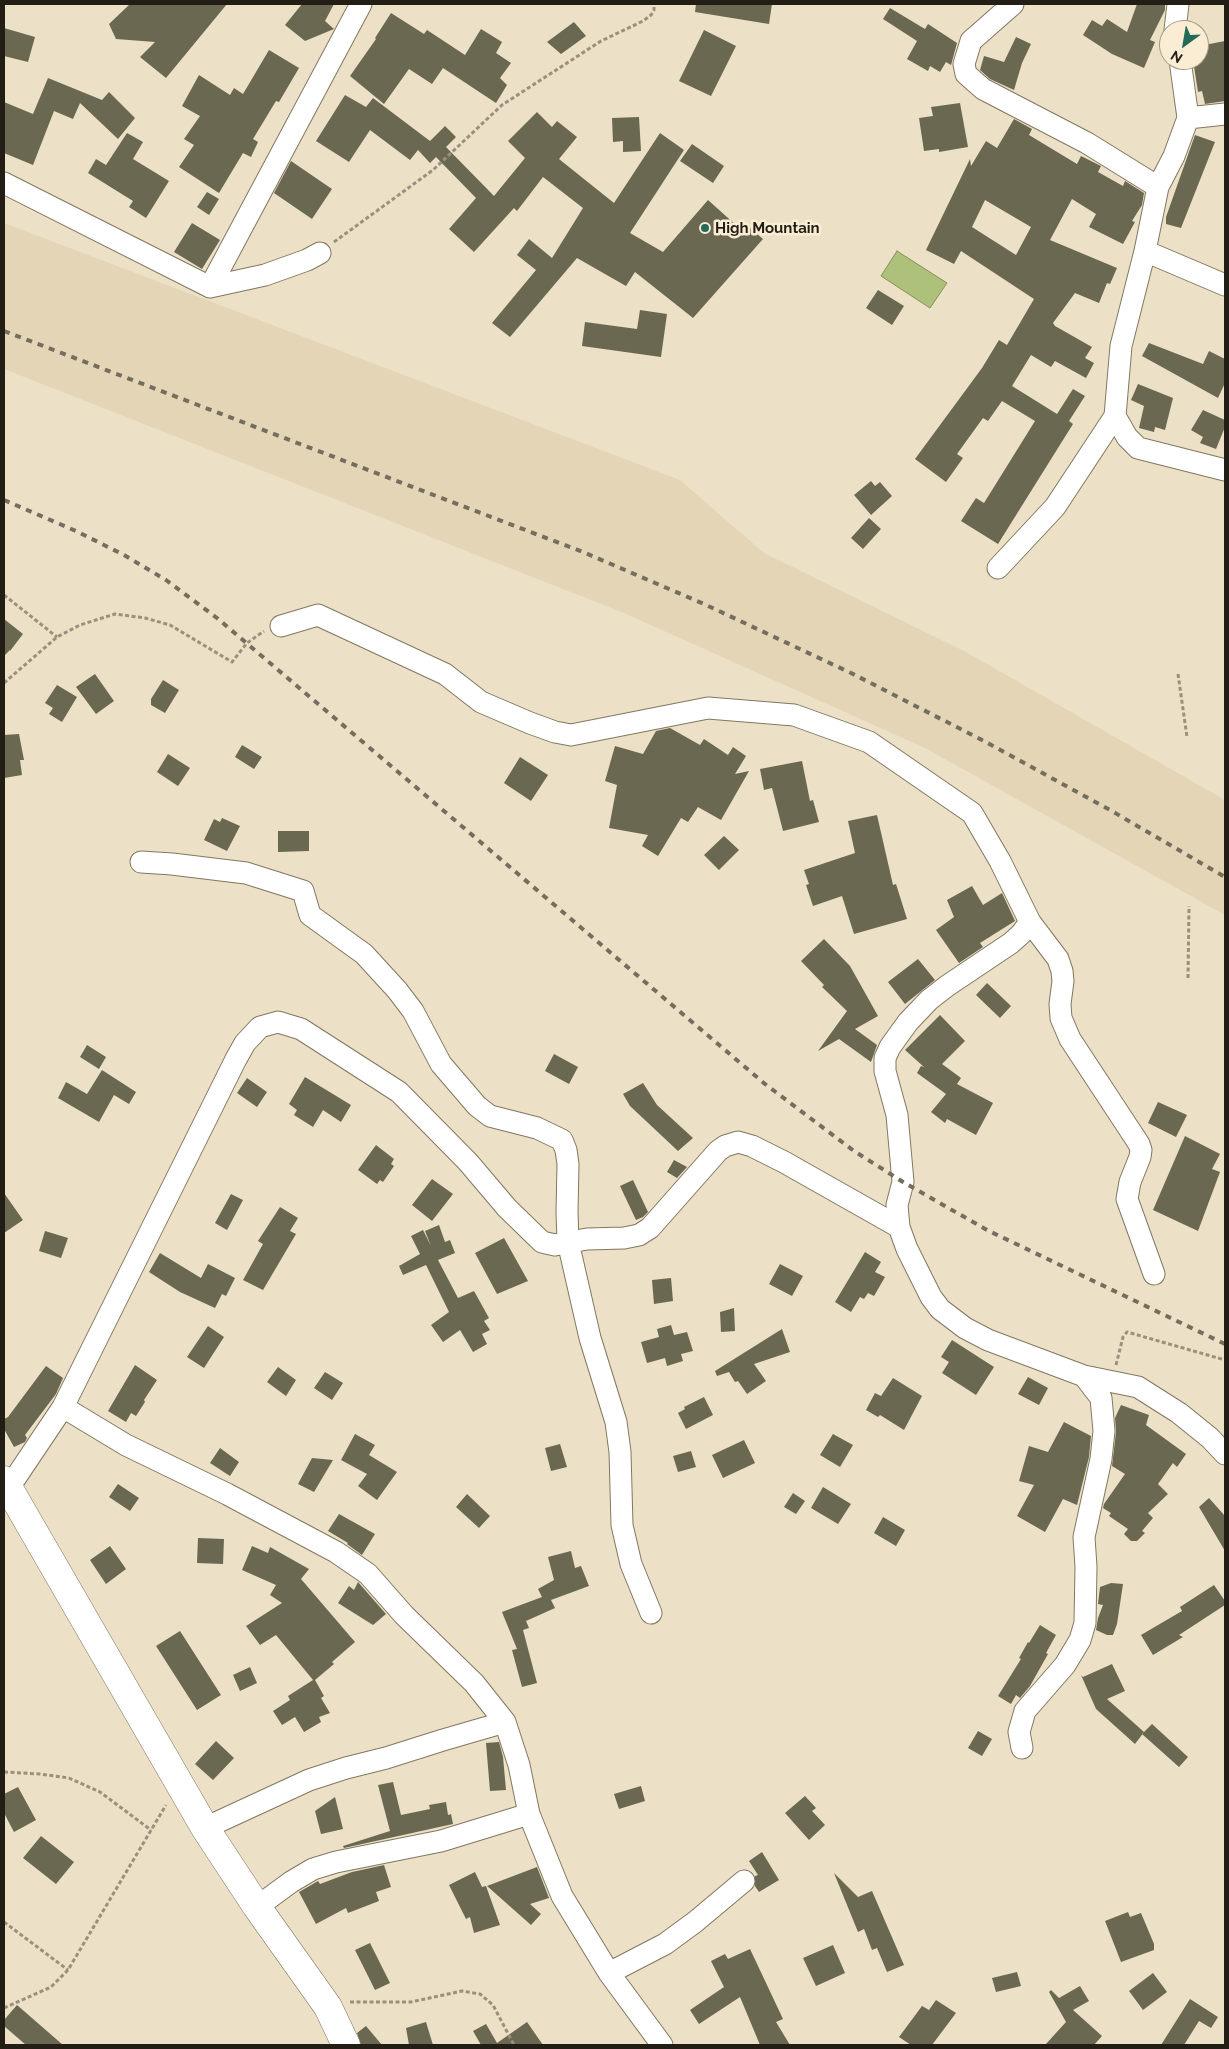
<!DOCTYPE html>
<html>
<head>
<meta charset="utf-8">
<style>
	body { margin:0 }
	#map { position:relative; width:1229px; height:2049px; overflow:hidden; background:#ece0c7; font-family:Raleway,sans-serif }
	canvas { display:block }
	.frame { position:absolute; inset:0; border:5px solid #221e15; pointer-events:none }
	.north { position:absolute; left:1159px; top:20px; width:50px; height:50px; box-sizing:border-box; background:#faedd4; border:1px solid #a49a88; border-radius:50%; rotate:212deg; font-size:14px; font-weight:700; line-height:20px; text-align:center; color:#221e15 }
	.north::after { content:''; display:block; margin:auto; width:18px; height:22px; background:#25695a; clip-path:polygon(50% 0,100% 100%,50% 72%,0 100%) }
</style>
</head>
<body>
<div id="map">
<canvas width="1229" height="2049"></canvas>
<div class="frame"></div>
<div class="north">N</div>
</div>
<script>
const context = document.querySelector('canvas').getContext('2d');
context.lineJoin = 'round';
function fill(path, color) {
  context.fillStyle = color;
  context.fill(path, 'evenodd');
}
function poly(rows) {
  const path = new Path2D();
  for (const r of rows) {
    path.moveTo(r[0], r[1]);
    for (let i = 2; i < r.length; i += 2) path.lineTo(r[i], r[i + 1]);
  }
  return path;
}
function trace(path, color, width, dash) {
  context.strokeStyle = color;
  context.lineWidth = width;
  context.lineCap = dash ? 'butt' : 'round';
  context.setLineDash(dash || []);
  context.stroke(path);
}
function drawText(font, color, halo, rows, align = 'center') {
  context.font = font + ' Raleway,sans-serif';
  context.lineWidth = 5;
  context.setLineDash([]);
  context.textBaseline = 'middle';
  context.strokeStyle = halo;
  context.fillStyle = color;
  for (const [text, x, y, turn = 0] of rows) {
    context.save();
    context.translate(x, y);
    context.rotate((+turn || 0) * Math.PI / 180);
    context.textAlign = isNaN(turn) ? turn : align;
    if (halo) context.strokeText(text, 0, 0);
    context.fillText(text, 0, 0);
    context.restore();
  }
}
const built = poly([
	[4,223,680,480,764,553,966,652,1225,800,1225,915,925,748,624,613,4,369]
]);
const water = poly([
	[897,251,947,283,930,308,881,276,897,251]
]);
const building = poly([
	[130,4,227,4,166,78,140,57,155,42,116,39,109,24],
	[302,4,334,4,325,21,334,29,305,41,285,25],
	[696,4,772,4,769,24,695,12],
	[1137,4,1165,4,1165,10,1150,40,1155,42,1144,68,1112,54,1083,35,1092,20,1102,26,1107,19,1127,32],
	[890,8,925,29,928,24,957,43,951,65,946,62,940,72,930,66,928,71,907,59,917,41,883,19],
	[391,13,424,34,427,30,465,55,481,29,502,42,496,53,511,63,500,78,507,85,496,103,443,68,432,84,409,69,384,104,350,76,376,39,375,38],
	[574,22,586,36,561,54,547,42],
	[4,28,35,37,28,62,4,56],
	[704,30,736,46,711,96,679,81],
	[1016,37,1031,44,1022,63,1014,90,990,79,980,70,984,56,1004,62],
	[1225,41,1225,101,1205,104,1202,91,1198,92,1193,60,1199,60,1199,46],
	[269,50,299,68,279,102,276,101,253,139,258,142,251,157,243,153,219,193,179,167,194,145,184,139,200,116,182,106,199,75,230,95,234,88,243,94],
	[48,78,102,100,109,92,135,118,118,139,80,103,73,119,54,111,33,165,4,153,4,102,33,114],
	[345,95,366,107,373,98,430,141,445,126,456,137,446,147,494,196,525,158,508,141,537,112,552,127,557,121,577,137,559,159,614,203,660,133,684,150,630,233,663,252,708,200,737,226,742,221,763,239,693,318,635,272,626,286,577,258,510,337,492,323,536,270,517,255,529,239,552,258,583,208,543,177,517,211,514,208,474,252,449,229,476,198,436,157,430,163,418,150,410,160,370,130,349,162,316,141],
	[960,103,968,147,939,152,939,149,924,151,919,118,933,116,931,107],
	[639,117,641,151,623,152,623,141,613,142,612,118],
	[1014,119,1032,129,1029,135,1077,164,1081,156,1101,166,1098,172,1123,186,1125,181,1144,193,1142,205,1132,221,1135,222,1123,244,1089,227,1096,214,1072,199,1050,240,1117,268,1110,284,1107,283,1099,303,1075,293,1053,323,1055,326,1092,347,1085,358,1094,363,1086,378,1055,361,1051,367,1031,355,1012,386,1057,414,1073,389,1085,396,1069,421,1073,424,998,544,961,521,976,498,984,503,1035,421,1002,401,988,421,983,418,957,454,963,458,946,482,915,459,982,368,999,340,1007,345,1034,299,961,251,954,264,926,250,970,159,971,166,986,141,997,148],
	[985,200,1031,227,1016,255,972,227],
	[127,133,143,142,133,159,169,181,146,218,129,207,133,201,88,173,96,159,106,165],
	[1195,135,1215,142,1181,228,1166,224,1166,217],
	[692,144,724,166,713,183,680,161],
	[291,161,332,189,312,219,274,193],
	[207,192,219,199,209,215,197,207],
	[192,223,220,240,202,269,174,252],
	[878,290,904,306,892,325,866,308],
	[640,310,667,314,661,357,582,346,585,322,637,329],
	[1149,343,1203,364,1209,351,1225,359,1225,383,1218,398,1142,356],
	[1138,384,1173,398,1165,430,1155,427,1154,432,1139,428,1144,406,1131,400],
	[1203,410,1225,420,1225,427,1216,449,1200,443,1203,437,1191,430],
	[871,481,875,486,880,482,892,496,871,515,854,495],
	[869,518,881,529,863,549,851,538],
	[4,619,23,634,10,651,10,650,4,656],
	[95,674,114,701,96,714,76,687],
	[163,680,179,690,165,713,151,705,151,699],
	[57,685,77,697,62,722,49,714,53,708,45,703],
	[670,728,700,745,704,739,728,755,733,747,746,756,735,774,749,771,721,820,698,807,688,822,681,818,658,856,642,846,648,835,609,828,617,785,605,781,615,746,643,754,656,731],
	[19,734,24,760,20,760,22,775,4,778,4,735],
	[242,745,262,757,254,769,235,757],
	[168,754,190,768,178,786,157,772],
	[520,757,548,775,531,801,504,783],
	[802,761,810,801,813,800,819,822,783,831,772,788,764,790,760,769],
	[877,815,893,885,896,884,907,919,854,934,842,896,813,906,806,885,809,884,804,870,855,853,848,821],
	[222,818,240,826,227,851,204,840,214,819,220,822],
	[278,831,309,831,309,851,278,852],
	[724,836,739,850,719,870,704,855],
	[972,886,983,905,1002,893,1015,921,980,943,983,947,959,963,936,930,954,917,947,900],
	[824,939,850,966,878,1016,855,1029,877,1045,871,1062,839,1039,818,1051,847,1011,822,987,824,985,801,961],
	[918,959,935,980,905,1004,888,982],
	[987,983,1011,1006,1000,1018,976,995],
	[940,1015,965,1041,942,1064,961,1078,957,1084,993,1103,976,1135,947,1119,945,1123,931,1112,946,1094,917,1073,921,1066,924,1067,905,1050],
	[87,1045,106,1057,99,1069,80,1057],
	[554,1054,578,1067,569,1084,545,1071],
	[102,1070,136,1092,129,1104,114,1095,99,1122,58,1098,66,1082,87,1094],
	[305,1077,351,1105,341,1122,323,1110,313,1127,294,1115,297,1110,289,1104],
	[247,1078,267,1092,257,1107,237,1093],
	[643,1083,657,1105,693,1138,678,1151,630,1106,623,1094],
	[1158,1102,1187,1115,1176,1137,1148,1123],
	[1185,1136,1220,1154,1212,1169,1220,1172,1198,1231,1153,1210],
	[376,1145,394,1159,391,1164,394,1166,383,1182,380,1180,377,1184,358,1170],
	[674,1160,687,1167,677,1178,667,1172],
	[432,1179,453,1194,432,1221,412,1205],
	[633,1180,648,1212,643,1217,636,1220,620,1186],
	[4,1193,23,1220,4,1233],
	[231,1194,243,1200,227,1230,215,1223],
	[280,1207,298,1218,290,1231,296,1234,263,1290,243,1280,263,1244,258,1241],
	[439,1225,445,1242,450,1240,455,1253,438,1260,458,1298,474,1291,489,1318,484,1321,490,1330,482,1334,487,1344,473,1352,460,1330,443,1342,431,1325,449,1312,426,1265,403,1275,399,1266,420,1254,411,1236,423,1230,431,1246,425,1231],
	[45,1231,68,1238,61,1258,39,1251],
	[504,1238,528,1281,497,1294,475,1253],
	[865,1252,881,1262,875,1272,885,1277,874,1296,868,1293,864,1299,860,1297,851,1312,835,1302],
	[160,1253,201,1278,208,1264,235,1278,226,1296,222,1294,215,1308,180,1292,149,1272],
	[780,1264,803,1276,792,1296,769,1284],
	[671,1278,673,1301,654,1304,652,1280],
	[734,1308,735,1331,721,1332,720,1312],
	[671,1325,674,1335,687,1332,693,1351,681,1354,683,1361,667,1366,665,1358,647,1363,641,1342,659,1337,657,1329],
	[208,1326,224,1337,204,1368,187,1357],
	[782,1329,790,1352,754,1364,766,1381,747,1394,738,1381,735,1382,729,1372,717,1376,715,1371],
	[952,1340,994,1367,976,1395,942,1373,949,1362,941,1357],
	[135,1365,157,1380,144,1400,145,1402,136,1416,131,1413,126,1422,108,1411],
	[46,1366,63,1378,56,1394,25,1435,27,1438,25,1442,14,1447,4,1429,4,1419,8,1417],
	[278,1367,296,1380,286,1396,267,1382],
	[325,1372,343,1383,332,1400,314,1388],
	[1028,1377,1048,1388,1039,1405,1018,1394],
	[893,1378,922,1396,904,1430,880,1415,878,1417,866,1410,875,1393,881,1396],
	[704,1397,713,1415,686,1429,678,1413,685,1409,684,1407],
	[1121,1405,1149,1415,1146,1425,1186,1454,1177,1467,1173,1463,1158,1484,1168,1494,1148,1513,1153,1518,1142,1531,1145,1533,1137,1541,1131,1541,1124,1534,1128,1529,1109,1516,1111,1513,1103,1508,1104,1504,1125,1474,1112,1466,1116,1432,1115,1418],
	[1064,1422,1091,1436,1089,1457,1077,1505,1063,1499,1045,1532,1017,1516,1034,1485,1019,1481,1029,1446,1048,1452],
	[355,1434,375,1445,369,1455,397,1472,377,1500,358,1486,367,1474,341,1460],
	[833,1434,853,1445,840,1467,820,1455],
	[744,1440,755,1463,723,1478,712,1455],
	[560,1444,567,1467,551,1471,545,1448],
	[220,1448,239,1462,230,1476,210,1463],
	[691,1451,696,1467,678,1472,673,1456],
	[312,1458,333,1460,314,1492,298,1484],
	[118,1484,139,1498,130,1511,109,1497],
	[823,1487,851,1504,838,1524,811,1508],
	[793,1493,805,1501,796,1514,784,1507],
	[467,1494,490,1516,479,1528,456,1507],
	[1209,1498,1225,1516,1225,1551,1199,1507],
	[339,1514,375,1534,362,1555,347,1544,348,1543,328,1531],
	[883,1517,905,1530,896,1546,874,1533],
	[198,1538,224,1539,223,1564,197,1563],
	[110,1546,126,1569,106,1584,90,1560],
	[252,1546,268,1553,270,1547,309,1569,301,1579,355,1642,332,1662,334,1664,315,1680,324,1696,321,1698,330,1713,319,1717,321,1722,304,1732,295,1717,282,1725,273,1711,290,1700,288,1696,313,1680,276,1635,260,1645,246,1626,282,1603,270,1595,276,1585,242,1570],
	[571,1551,575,1568,581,1566,589,1586,551,1600,555,1608,526,1621,529,1628,523,1630,537,1683,522,1687,512,1650,517,1649,502,1612,542,1597,538,1589,554,1580,548,1557],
	[358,1582,386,1614,373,1625,338,1603,349,1586,354,1590],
	[1111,1583,1123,1584,1117,1624,1113,1635,1107,1635,1096,1630,1098,1618,1103,1605,1098,1604,1100,1587],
	[1214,1585,1225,1601,1225,1605,1179,1635,1183,1637,1153,1655,1141,1635,1182,1611,1180,1607],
	[1040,1625,1056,1635,1046,1653,1048,1654,1030,1686,1020,1698,1016,1695,1011,1704,998,1696,1021,1659,1019,1658,1028,1642,1029,1643],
	[180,1631,221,1695,197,1710,156,1646],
	[1112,1664,1125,1691,1107,1699,1144,1732,1135,1744,1096,1709,1081,1675,1083,1677],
	[250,1667,257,1683,240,1691,233,1675],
	[1152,1724,1188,1757,1179,1767,1142,1734],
	[978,1731,992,1739,982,1756,968,1748],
	[216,1741,234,1758,213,1780,195,1764],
	[499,1742,503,1757,506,1790,490,1791,486,1743],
	[393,1782,401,1815,430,1809,429,1805,446,1802,448,1815,451,1814,453,1824,344,1848,343,1846,390,1831,378,1785],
	[641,1786,645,1801,619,1809,614,1794],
	[18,1787,36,1820,14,1832,4,1813,4,1794],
	[805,1796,816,1808,812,1811,825,1825,809,1840,785,1813],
	[335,1797,343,1829,321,1834,315,1811],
	[41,1836,74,1862,56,1884,23,1858],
	[762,1852,779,1880,759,1892,755,1886,755,1876,758,1875,749,1861],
	[384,1865,391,1887,376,1892,379,1901,348,1913,346,1908,316,1924,299,1892,318,1881,320,1884,352,1872],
	[537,1867,549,1898,530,1904,541,1914,531,1925,487,1886],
	[475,1872,482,1887,486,1886,500,1925,474,1933,470,1917,466,1919,449,1885],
	[834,1873,858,1897,872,1891,904,1965,887,1972,877,1948,872,1950,864,1929,858,1932],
	[1128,1912,1130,1917,1141,1913,1154,1944,1154,1950,1121,1962,1105,1921],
	[370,1943,390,1983,375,1990,355,1950],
	[833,1945,845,1973,816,1986,803,1958],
	[750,1949,783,2019,776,2022,790,2045,760,2045,740,1997,699,2024,690,2010,724,1987,711,1961,725,1954,728,1959],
	[1017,1972,1021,1986,996,1992,992,1978],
	[1153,1973,1167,1992,1143,2010,1129,1991],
	[1080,1986,1089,2001,1073,2010,1102,2036,1094,2045,1045,2045,1066,2022,1049,1992,1051,1990,1059,1998],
	[1190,1999,1218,2017,1211,2028,1199,2021,1184,2045,1161,2045],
	[936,2000,956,2013,932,2045,911,2045,899,2037,922,2006,929,2010],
	[17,2005,63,2045,26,2045,4,2026,4,2020],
	[426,2022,433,2045,409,2045,406,2028],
	[527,2022,543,2045,481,2045,473,2031,486,2024,497,2043],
	[366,2026,382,2045,361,2045,357,2033]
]);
const path = poly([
	[334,242,433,170,502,105,601,41,643,21,651,15,654,10,654,4],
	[4,595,57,637],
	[1178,674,1187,737],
	[4,683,57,637,80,625,115,614,145,618,170,625,232,662,247,643,264,631],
	[1188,978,1189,906],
	[1116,1365,1123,1337,1127,1332,1225,1360],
	[4,1772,40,1774,69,1778,100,1792,151,1830],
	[4,1922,68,1970],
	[350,2002,411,2002,462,1991,480,1994,493,2005,514,2045],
	[4,2008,51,1987,68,1970,166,1805]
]);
const street = poly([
	[1013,4,971,41,964,64,966,74,983,89,1087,143,1158,187],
	[1175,30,1178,4],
	[1188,118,1225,114],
	[4,183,210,287,265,275,307,260,320,253],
	[1145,251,1225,285],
	[210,287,361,4],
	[1115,416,1121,346,1145,251,1158,187,1174,156,1188,118,1180,60],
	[998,568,1055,507,1115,416,1127,437,1138,448,1225,470],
	[281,626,318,615,445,674,481,702,530,723,555,732,571,735,708,708,794,715,869,742,972,813,1000,861,1030,922,1058,959,1062,971,1063,981,1060,1004,1061,1018,1070,1039,1139,1144,1141,1150,1140,1157,1130,1182,1127,1199,1154,1274],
	[141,862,172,864,246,873,303,891,310,915,364,954,397,990,413,1011,441,1064,477,1106,490,1116,537,1128,562,1140,566,1150,568,1164,567,1212,568,1242,590,1338,616,1422,620,1452,622,1525,631,1564,651,1613],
	[1030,922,1021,934,1011,943,947,986,929,1000,908,1022,890,1047,885,1058,885,1071,897,1115,903,1182,897,1205,899,1227,907,1249,931,1297,940,1309,965,1328,988,1340,1084,1376,1138,1387,1179,1413,1210,1438,1225,1454],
	[63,1407,126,1445,227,1494,336,1552,368,1574,404,1615,474,1683,505,1722,519,1765,529,1814,562,1896,609,1973,662,2045],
	[8,1489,63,1407,236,1059,245,1043,260,1027,278,1022,301,1029,399,1092,468,1162,507,1208,542,1242,555,1245,587,1239,624,1238,639,1235,650,1228,718,1151,725,1146,738,1142,752,1146,784,1162,899,1227],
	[1022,1748,1019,1732,1025,1711,1065,1665,1080,1640,1085,1623,1086,1567,1084,1537,1101,1459,1104,1431,1101,1398,1084,1376],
	[205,1828,309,1780,346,1768,386,1758,443,1740,505,1722],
	[257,1907,291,1882,313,1869,336,1862,441,1841,529,1814],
	[609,1973,665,1944,695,1922,744,1881]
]);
const secondary = poly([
	[4,1480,205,1828,257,1907,328,2007,346,2045]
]);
const rail = poly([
	[4,331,583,552,704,604,851,673,984,741,1110,810,1225,877],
	[4,500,76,531,124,555,166,580,217,618,765,1084,854,1151,903,1182,987,1230,1225,1344]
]);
const markers = [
	[705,228,5,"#25695a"]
];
const poiNames = [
	["High Mountain",715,228]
];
fill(built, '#e4d5b6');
fill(water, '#adc17a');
trace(water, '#83905c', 1);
fill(building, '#6a6851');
trace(street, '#827760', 23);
trace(secondary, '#827760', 29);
trace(path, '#99917e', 3, [4, 2.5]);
trace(street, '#fff', 21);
trace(secondary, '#fff', 28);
trace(rail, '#756e5e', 4, [6, 6]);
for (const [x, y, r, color] of markers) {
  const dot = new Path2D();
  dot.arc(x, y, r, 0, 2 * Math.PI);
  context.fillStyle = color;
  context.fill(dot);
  trace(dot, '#faedd4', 2);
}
drawText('bold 15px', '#221e15', '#faedd4', poiNames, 'left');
</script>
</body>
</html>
